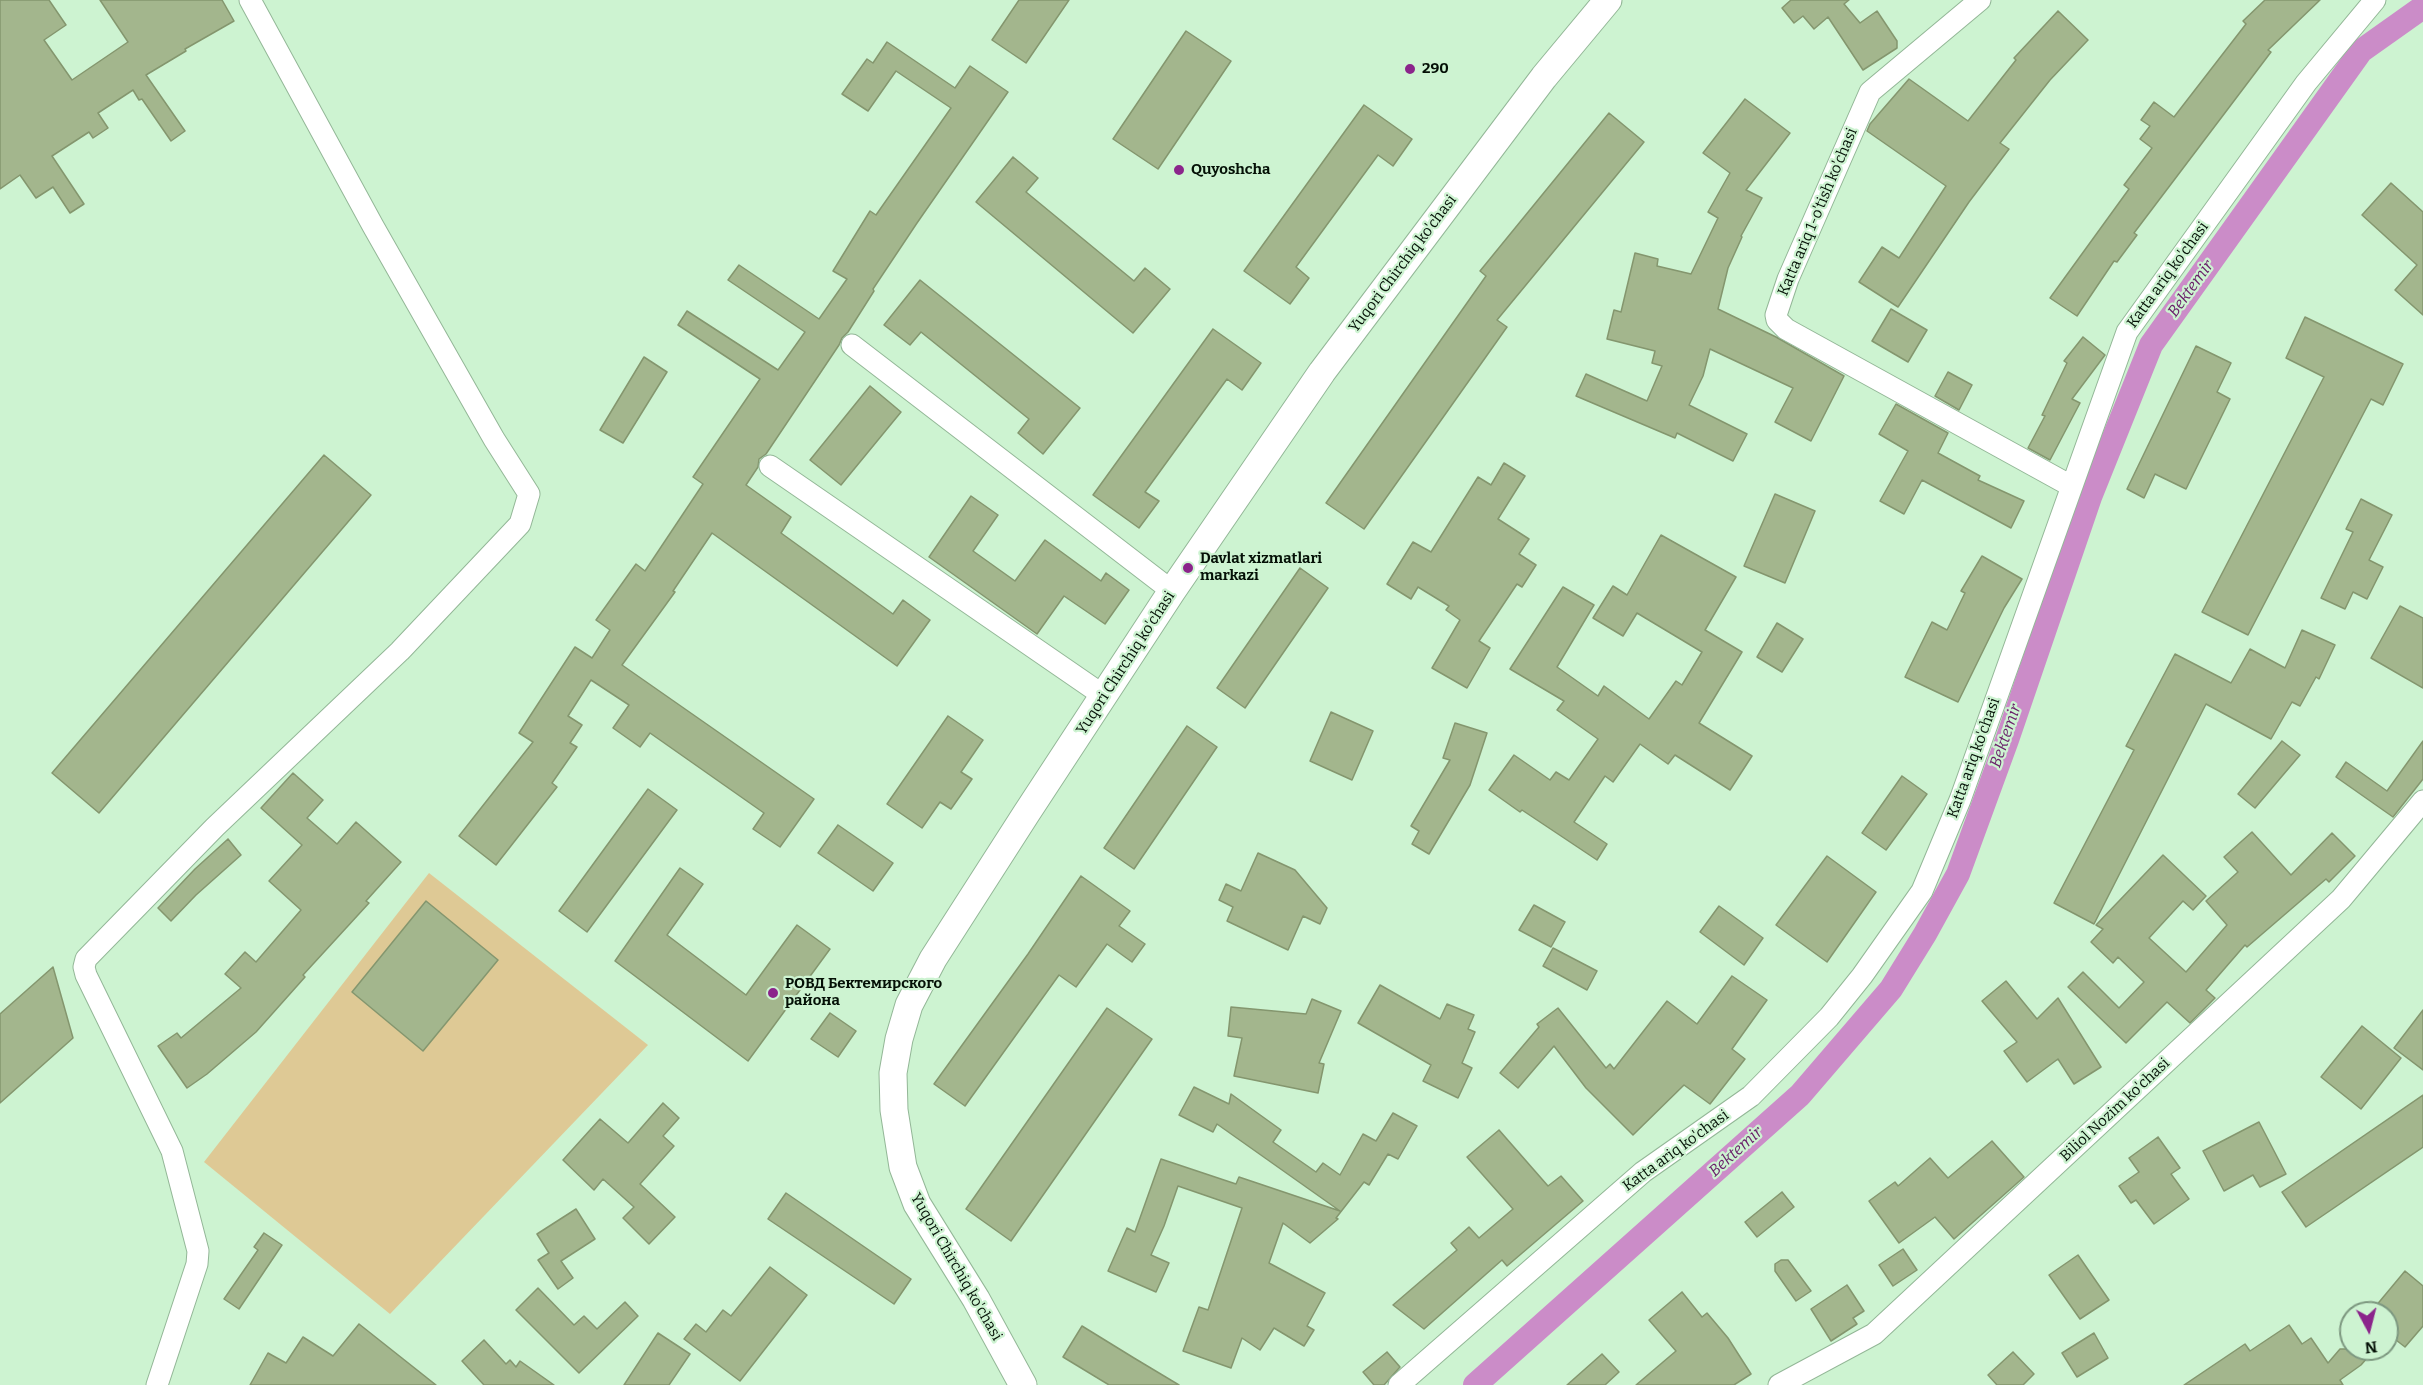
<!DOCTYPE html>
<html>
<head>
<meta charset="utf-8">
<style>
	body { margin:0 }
	#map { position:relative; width:2423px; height:1385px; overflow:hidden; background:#cdf3d1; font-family:Bitter,serif }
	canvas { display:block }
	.north { position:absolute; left:2339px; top:1301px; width:60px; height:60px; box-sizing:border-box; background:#cdf3d1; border:2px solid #7d9880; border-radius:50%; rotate:173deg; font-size:16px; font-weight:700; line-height:24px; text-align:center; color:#041006 }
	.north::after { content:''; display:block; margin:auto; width:21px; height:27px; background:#8b248b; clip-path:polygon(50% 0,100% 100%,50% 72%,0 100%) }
</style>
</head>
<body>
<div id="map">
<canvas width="2423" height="1385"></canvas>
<div class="north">N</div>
</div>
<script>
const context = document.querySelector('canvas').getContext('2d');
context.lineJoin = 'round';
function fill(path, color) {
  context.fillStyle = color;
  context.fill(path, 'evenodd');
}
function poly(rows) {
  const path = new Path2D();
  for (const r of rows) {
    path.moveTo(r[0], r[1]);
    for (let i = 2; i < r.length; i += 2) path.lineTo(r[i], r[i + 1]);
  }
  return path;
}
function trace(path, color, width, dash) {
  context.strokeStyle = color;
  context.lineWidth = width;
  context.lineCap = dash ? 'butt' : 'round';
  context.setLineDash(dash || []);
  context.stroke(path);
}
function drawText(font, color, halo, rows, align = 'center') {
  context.font = font + ' Bitter,serif';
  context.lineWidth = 4.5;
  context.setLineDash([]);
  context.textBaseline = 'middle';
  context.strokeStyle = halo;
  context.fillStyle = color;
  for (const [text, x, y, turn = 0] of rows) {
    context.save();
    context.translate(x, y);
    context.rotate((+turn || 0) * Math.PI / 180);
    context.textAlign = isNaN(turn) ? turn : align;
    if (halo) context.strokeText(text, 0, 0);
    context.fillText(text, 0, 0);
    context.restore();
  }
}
const green = poly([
	[429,873,648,1045,390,1314,204,1162]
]);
const canal = poly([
	[1475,1385,1800,1095,1891,989,1925,934,1958,874,2007,740,2090,497,2151,345,2361,51,2423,7]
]);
const building = poly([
	[0,0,49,0,66,25,44,40,72,80,128,42,100,0,222,0,234,21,185,49,186,51,146,75,185,131,171,141,142,99,139,100,133,90,98,113,108,128,93,138,89,132,52,156,84,204,70,213,53,187,36,198,20,175,0,189,0,0],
	[1019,0,1069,0,1026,63,992,40,1019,0],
	[1791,0,1849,0,1844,4,1860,23,1877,11,1897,41,1897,48,1863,70,1828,17,1814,29,1803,16,1794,23,1782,8,1791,0],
	[2265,0,2320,0,2268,50,2271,52,2134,233,2137,235,2117,262,2114,261,2077,316,2050,298,2129,189,2124,185,2152,148,2140,139,2150,126,2141,120,2154,102,2174,117,2246,24,2243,21,2265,0],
	[2058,11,2088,40,2050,80,2000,143,2009,149,1969,202,1898,307,1859,282,1882,247,1899,258,1946,186,1867,131,1870,124,1909,79,1968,121,2016,60,2014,58,2058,11],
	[1186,31,1231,61,1158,169,1113,139,1186,31],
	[887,42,955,88,970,66,1008,92,917,223,873,289,874,291,848,332,842,338,839,345,766,454,759,459,758,467,746,485,791,517,781,533,893,614,903,600,930,620,897,666,712,533,673,591,675,592,622,665,814,799,780,847,753,829,764,813,650,733,640,747,613,728,629,705,591,680,568,716,582,725,570,743,577,747,552,783,557,787,496,865,459,836,533,742,519,733,575,647,592,658,610,630,596,620,636,564,645,571,703,484,693,477,760,379,678,325,687,311,778,370,805,332,728,280,739,265,819,319,847,279,833,271,870,211,876,215,951,108,896,71,868,111,842,94,867,59,873,63,887,42],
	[1745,99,1790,133,1746,190,1762,198,1741,236,1742,237,1728,268,1718,309,1776,337,1844,376,1811,441,1775,422,1793,388,1710,349,1703,376,1689,405,1747,434,1733,461,1677,433,1675,438,1576,396,1586,374,1647,401,1662,366,1652,363,1655,351,1607,339,1614,310,1621,312,1635,253,1658,259,1657,266,1691,274,1718,218,1708,212,1730,173,1703,153,1745,99],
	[1364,105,1412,139,1393,166,1378,155,1296,267,1309,278,1290,304,1244,271,1364,105],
	[1609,113,1644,142,1497,320,1507,327,1364,529,1326,503,1486,276,1480,271,1609,113],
	[1013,157,1038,178,1026,192,1134,281,1145,268,1170,289,1133,333,976,202,1013,157],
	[2391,183,2423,212,2423,315,2395,290,2417,265,2362,215,2391,183],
	[920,280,1080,408,1043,454,1018,433,1029,419,921,332,910,345,884,325,920,280],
	[1891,309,1927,330,1908,362,1872,341,1891,309],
	[2305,317,2403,364,2383,405,2371,399,2248,635,2202,612,2324,377,2286,358,2305,317],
	[1213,329,1261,363,1242,390,1227,379,1145,492,1159,501,1139,528,1093,495,1213,329],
	[2083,337,2105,355,2072,399,2080,403,2050,460,2028,448,2045,416,2042,415,2067,363,2064,361,2083,337],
	[2196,346,2231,363,2217,392,2230,399,2186,489,2155,474,2144,498,2127,489,2196,346],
	[644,357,667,372,623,443,600,430,644,357],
	[1948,372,1972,385,1959,410,1935,396,1948,372],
	[870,386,901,412,841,485,810,460,870,386],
	[1896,404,1948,433,1938,453,1980,476,1978,480,2024,501,2011,528,1922,480,1904,514,1880,501,1908,451,1879,434,1896,404],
	[324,455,371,495,99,813,52,773,324,455],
	[1504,463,1525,476,1498,519,1529,539,1519,554,1536,565,1522,587,1517,584,1479,641,1490,648,1467,688,1432,668,1460,620,1446,610,1449,606,1418,587,1411,599,1387,584,1413,542,1431,552,1478,477,1491,485,1504,463],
	[1775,494,1815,511,1785,583,1744,566,1775,494],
	[971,496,998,515,973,551,1015,581,1045,540,1101,581,1106,573,1129,590,1105,624,1064,596,1037,634,929,557,971,496],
	[2361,499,2392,515,2369,560,2383,567,2367,599,2353,592,2345,609,2321,598,2353,532,2346,529,2361,499],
	[1661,535,1736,577,1705,630,1742,652,1699,723,1752,756,1730,790,1675,755,1668,764,1640,744,1613,782,1605,776,1574,822,1607,844,1597,860,1522,810,1520,812,1489,790,1514,755,1550,780,1556,772,1569,780,1598,739,1557,710,1564,701,1510,669,1563,587,1594,605,1557,667,1598,696,1604,686,1649,719,1676,681,1682,685,1702,652,1637,613,1623,636,1593,618,1613,586,1627,595,1661,535],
	[1982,556,2022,579,2004,608,1958,702,1905,677,1932,622,1947,630,1965,593,1961,591,1982,556],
	[1300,568,1328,588,1245,708,1217,688,1300,568],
	[2400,606,2423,618,2423,688,2371,658,2400,606],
	[1777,623,1803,639,1782,672,1757,657,1777,623],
	[2302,630,2335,645,2319,679,2316,677,2300,706,2292,702,2271,739,2206,704,2094,924,2054,903,2134,750,2126,746,2175,654,2231,683,2250,649,2285,668,2302,630],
	[1331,712,1373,731,1352,780,1310,761,1331,712],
	[948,716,983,740,961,772,972,779,951,809,940,802,922,828,887,804,948,716],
	[1455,723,1487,733,1470,785,1429,854,1412,844,1419,831,1411,826,1450,760,1443,758,1455,723],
	[1187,726,1217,747,1134,869,1104,848,1187,726],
	[2282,741,2300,755,2255,808,2238,794,2282,741],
	[2423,741,2423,779,2393,817,2336,777,2346,762,2387,791,2423,741],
	[293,773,323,800,307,818,337,844,356,822,401,862,366,901,369,903,303,975,305,977,256,1032,207,1074,187,1088,158,1046,177,1033,181,1038,241,988,225,974,245,952,256,962,301,910,269,881,302,845,261,808,293,773],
	[1902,776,1927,794,1886,850,1862,833,1902,776],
	[648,789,677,810,587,932,559,911,648,789],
	[838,825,893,863,873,891,818,853,838,825],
	[2252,832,2291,875,2332,833,2355,856,2329,882,2326,879,2247,947,2245,945,2206,990,2215,998,2190,1023,2167,1002,2126,1043,2068,987,2083,972,2119,1008,2144,982,2118,957,2113,963,2091,942,2103,929,2096,925,2163,855,2206,896,2193,910,2183,901,2149,938,2186,972,2227,925,2206,901,2238,872,2224,857,2252,832],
	[228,839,241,855,196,895,171,921,158,908,195,869,228,839],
	[1258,853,1295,870,1327,908,1320,924,1303,916,1288,950,1227,921,1233,907,1219,900,1226,884,1241,891,1258,853],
	[1827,856,1876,892,1827,962,1776,925,1827,856],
	[680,868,703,884,667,935,746,995,797,925,830,949,748,1061,615,961,680,868],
	[1081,876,1130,911,1119,926,1145,944,1132,962,1107,944,1076,987,1059,975,965,1106,934,1084,1028,954,1081,876],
	[426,901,498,960,423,1051,352,992,426,901],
	[1534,905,1565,922,1551,947,1519,930,1534,905],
	[1719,906,1763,938,1744,965,1700,932,1719,906],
	[1553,948,1597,971,1587,990,1543,966,1553,948],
	[53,967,73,1038,0,1103,0,1014,53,967],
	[1732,976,1767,1000,1732,1049,1745,1059,1710,1104,1684,1085,1633,1135,1586,1088,1554,1046,1518,1088,1500,1073,1539,1027,1537,1024,1558,1008,1606,1068,1610,1064,1614,1069,1667,1001,1697,1024,1732,976],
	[2006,981,2037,1019,2058,998,2101,1067,2074,1084,2058,1059,2027,1082,2004,1051,2017,1042,1982,1001,2006,981],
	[1380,985,1440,1019,1447,1004,1474,1015,1468,1029,1475,1032,1462,1063,1472,1068,1458,1098,1423,1081,1431,1065,1358,1023,1380,985],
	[1312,999,1341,1011,1319,1063,1324,1064,1318,1093,1234,1076,1242,1038,1228,1036,1231,1007,1306,1014,1312,999],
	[1107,1008,1152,1039,1011,1241,966,1209,1107,1008],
	[2423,1010,2423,1070,2394,1048,2423,1010],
	[830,1013,856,1031,838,1057,811,1039,830,1013],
	[2362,1026,2401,1058,2361,1109,2321,1077,2362,1026],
	[1194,1087,1229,1104,1231,1094,1281,1130,1273,1142,1316,1172,1323,1163,1340,1175,1363,1134,1376,1141,1393,1113,1417,1126,1398,1159,1388,1154,1369,1185,1364,1182,1336,1218,1338,1219,1310,1243,1283,1223,1269,1263,1325,1293,1307,1326,1314,1330,1304,1346,1274,1328,1260,1350,1242,1338,1231,1368,1183,1351,1199,1307,1208,1310,1242,1208,1178,1186,1164,1226,1151,1255,1169,1263,1156,1292,1108,1271,1127,1228,1135,1232,1161,1159,1236,1184,1239,1177,1340,1211,1217,1124,1213,1132,1179,1115,1194,1087],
	[2423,1095,2423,1147,2306,1227,2282,1192,2423,1095],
	[663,1103,679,1118,663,1136,674,1146,640,1184,675,1217,649,1244,623,1218,634,1207,603,1179,594,1190,563,1160,600,1119,628,1143,663,1103],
	[2259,1122,2286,1174,2260,1187,2253,1175,2224,1191,2203,1151,2259,1122],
	[1499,1130,1548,1186,1561,1176,1583,1201,1507,1266,1502,1260,1424,1329,1393,1305,1457,1250,1451,1243,1469,1227,1479,1238,1513,1209,1467,1157,1499,1130],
	[2158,1137,2180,1168,2171,1174,2189,1199,2154,1224,2136,1200,2131,1203,2119,1186,2139,1172,2129,1158,2158,1137],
	[1992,1141,2024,1177,1954,1239,1935,1217,1899,1243,1869,1201,1895,1182,1898,1186,1930,1158,1948,1178,1992,1141],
	[1782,1192,1794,1207,1757,1237,1745,1222,1782,1192],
	[786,1193,911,1279,894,1304,768,1219,786,1193],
	[576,1209,595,1239,561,1261,573,1278,558,1289,538,1260,549,1253,537,1234,576,1209],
	[264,1233,282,1245,239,1309,224,1299,258,1250,254,1247,264,1233],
	[1903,1249,1917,1270,1893,1286,1879,1265,1903,1249],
	[2078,1255,2109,1300,2080,1319,2049,1275,2078,1255],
	[1781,1260,1788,1260,1811,1291,1796,1301,1775,1271,1775,1264,1781,1260],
	[770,1267,807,1295,740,1381,684,1339,696,1324,706,1332,723,1310,731,1316,770,1267],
	[2405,1271,2423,1286,2423,1326,2405,1347,2387,1333,2387,1313,2370,1313,2405,1271],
	[1847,1285,1864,1311,1853,1318,1857,1324,1831,1341,1811,1309,1847,1285],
	[538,1288,574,1325,584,1316,597,1329,625,1302,638,1316,579,1373,516,1310,538,1288],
	[1682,1292,1702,1317,1707,1313,1728,1338,1751,1374,1734,1385,1636,1385,1676,1351,1649,1320,1682,1292],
	[359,1324,436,1385,250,1385,268,1353,286,1363,303,1337,333,1356,359,1324],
	[2289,1325,2302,1344,2311,1338,2328,1363,2340,1349,2375,1349,2361,1365,2340,1380,2343,1385,2184,1385,2245,1344,2250,1351,2289,1325],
	[1082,1326,1134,1358,1179,1385,1109,1385,1063,1357,1082,1326],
	[658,1333,690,1354,669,1385,624,1385,658,1333],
	[2094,1333,2108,1358,2077,1377,2062,1353,2094,1333],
	[484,1340,506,1364,510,1360,516,1367,520,1361,554,1385,484,1385,462,1361,484,1340],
	[1387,1352,1400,1367,1384,1385,1374,1385,1363,1372,1387,1352],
	[2013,1352,2034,1374,2023,1385,1997,1385,1988,1375,2013,1352],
	[1602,1354,1619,1372,1605,1385,1567,1385,1602,1354]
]);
const minor = poly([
	[1980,0,1870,92,1788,279,1776,315,1777,320,1786,329,2071,486],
	[852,345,1172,591],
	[770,466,1104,696],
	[157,1385,197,1264,198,1251,172,1151,86,975,84,967,86,959,215,827,400,651,520,524,529,494,494,439,373,226,250,0],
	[1399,1385,1643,1172,1751,1096,1829,1017,1862,976,1922,891,1960,800,2127,332,2306,83,2375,0],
	[1779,1385,1874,1334,2341,899,2423,801]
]);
const tertiary = poly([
	[1023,1385,976,1299,917,1204,903,1167,894,1110,893,1073,899,1039,909,1005,933,959,1026,814,1172,591,1322,372,1544,77,1608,0]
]);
const markers = [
	[1410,69,6,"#8b248b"],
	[1179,170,6,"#8b248b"],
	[1188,568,6,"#8b248b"],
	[773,993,6,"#8b248b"]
];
const poiNames = [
	["290",1422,69],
	["Quyoshcha",1191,170],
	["Davlat xizmatlari",1200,559],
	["markazi",1200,576],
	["РОВД Бектемирского",785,984],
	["района",785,1001]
];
const streetNames = [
	["Katta ariq 1-o'tish ko'chasi",1818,212,-67],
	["Yuqori Chirchiq ko'chasi",1403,264,-53],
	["Katta ariq ko'chasi",2168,275,-54],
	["Yuqori Chirchiq ko'chasi",1126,663,-57],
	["Katta ariq ko'chasi",1974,758,-70],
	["Biliol Nozim ko'chasi",2115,1110,-43],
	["Katta ariq ko'chasi",1676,1151,-36],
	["Yuqori Chirchiq ko'chasi",956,1267,60]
];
const waterNames = [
	["Bektemir",2191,289,-54],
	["Bektemir",2006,736,-71],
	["Bektemir",1736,1152,-42]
];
fill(green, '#dec995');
trace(canal, '#cb8cc8', 24);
fill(building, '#a3b68d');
trace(building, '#84966e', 1.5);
trace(minor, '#93b797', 23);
trace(tertiary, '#93b797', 29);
trace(minor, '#fff', 21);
trace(tertiary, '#fff', 27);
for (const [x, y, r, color] of markers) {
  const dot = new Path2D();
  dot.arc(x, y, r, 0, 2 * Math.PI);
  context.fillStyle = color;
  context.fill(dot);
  trace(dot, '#cdf3d1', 2);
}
drawText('bold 15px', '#041006', '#cdf3d1', poiNames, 'left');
drawText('15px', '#041006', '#cdf3d1', streetNames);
drawText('italic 16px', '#6a206a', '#cdf3d1', waterNames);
</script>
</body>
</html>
